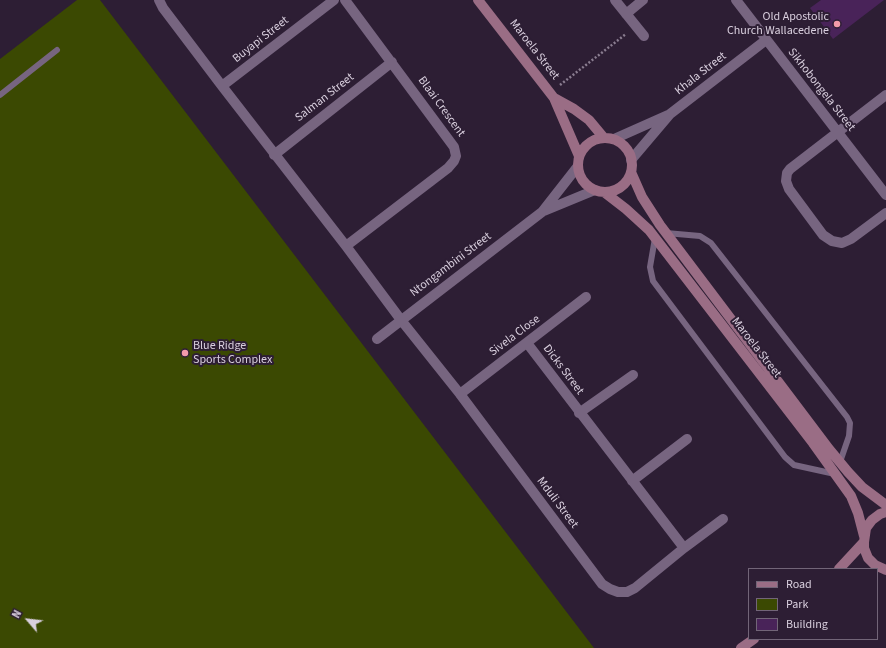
<!DOCTYPE html>
<html>
<head>
<meta charset="utf-8">
<style>
	body { margin:0 }
	#map { position:relative; width:886px; height:648px; overflow:hidden; background:#2d1e34; font-family:"Source Sans 3",sans-serif }
	canvas { display:block }
	.legend { position:absolute; left:748px; top:568px; width:130px; height:72px; box-sizing:border-box; background:#2d1e34; border:1px solid #726578; margin:0; padding:5px 7px; list-style:none; font-size:12px; color:#d9cfde }
	.legend li { display:flex; align-items:center; gap:8px; height:20px }
	.legend b { width:20px; border:1px solid #726578 }
	.north { position:absolute; left:8px; top:600px; width:40px; height:40px; -webkit-text-stroke:3px #2d1e34; paint-order:stroke; rotate:298deg; font-size:11px; font-weight:700; line-height:16px; text-align:center; color:#d9cfde }
	.north::after { content:''; display:block; margin:auto; width:14px; height:18px; background:#d9cfde; clip-path:polygon(50% 0,100% 100%,50% 72%,0 100%) }
</style>
</head>
<body>
<div id="map">
<canvas width="886" height="648"></canvas>
<ul class="legend">
<li><b style="height:5px;background:#9a6d85"></b>Road</li>
<li><b style="height:11px;background:#3b4902"></b>Park</li>
<li><b style="height:11px;background:#492359"></b>Building</li>
</ul>
<div class="north">N</div>
</div>
<script>
const context = document.querySelector('canvas').getContext('2d');
context.lineJoin = 'round';
function fill(path, color) {
  context.fillStyle = color;
  context.fill(path, 'evenodd');
}
function poly(rows) {
  const path = new Path2D();
  for (const r of rows) {
    if (r.length === 3) {
      path.moveTo(r[0] + r[2], r[1]);
      path.arc(r[0], r[1], r[2], 0, 2 * Math.PI);
      continue;
    }
    path.moveTo(r[0], r[1]);
    for (let i = 2; i < r.length; i += 2) path.lineTo(r[i], r[i + 1]);
  }
  return path;
}
function trace(path, color, width, dash) {
  context.strokeStyle = color;
  context.lineWidth = width;
  context.lineCap = dash ? 'butt' : 'round';
  context.setLineDash(dash || []);
  context.stroke(path);
}
function drawText(font, color, halo, rows, align = 'center') {
  context.font = font + ' "Source Sans 3",sans-serif';
  context.lineWidth = 4;
  context.setLineDash([]);
  context.textBaseline = 'middle';
  context.strokeStyle = halo;
  context.fillStyle = color;
  for (const [text, x, y, turn = 0] of rows) {
    context.save();
    context.translate(x, y);
    context.rotate((+turn || 0) * Math.PI / 180);
    context.textAlign = isNaN(turn) ? turn : align;
    if (halo) context.strokeText(text, 0, 0);
    context.fillText(text, 0, 0);
    context.restore();
  }
}
const green = poly([
	[77,0,100,0,594,648,0,648,0,59]
]);
const building = poly([
	[821,0,884,0,833,39,810,8]
]);
const path = poly([
	[560,85,626,34]
]);
const lane = poly([
	[0,95,57,50],
	[666,233,700,236,711,243,847,417,850,423,849,436,840,462],
	[655,238,650,267,653,281,785,457,794,465,835,474]
]);
const street = poly([
	[159,0,163,8,222,86,346,246,401,320,460,394,602,584,610,589,618,592,627,592,635,588,684,548,723,519],
	[345,0,454,147,456,156,454,161,448,168,346,246],
	[615,0,644,36],
	[736,0,886,195],
	[626,14,643,0],
	[222,86,334,0],
	[886,95,790,169,787,173,786,181,789,189,823,235,832,241,842,243,851,239,886,213],
	[614,139,668,115],
	[274,155,392,62],
	[631,160,670,114,766,40],
	[544,211,595,190],
	[377,339,542,212,578,166],
	[527,343,684,548],
	[460,394,586,297],
	[579,413,633,375],
	[632,481,687,439]
]);
const secondary = poly([
	[478,0,554,98,579,156],
	[554,98,574,109,589,120,604,138],
	[605,165,27],
	[631,172,642,197,660,225,829,449,848,472,862,487,886,505],
	[604,192,626,209,649,230,813,443,851,496,858,513,864,536],
	[886,512,880,514,872,520,866,528,864,542,864,548,868,558,875,565,886,570],
	[839,569,864,542],
	[741,648,754,639]
]);
const markers = [
	[837,24,4,"#f39aaa"],
	[185,353,4,"#f39aaa"]
];
const poiNames = [
	["Old Apostolic",829,17],
	["Church Wallacedene",829,31],
	["Blue Ridge",193,346,"left"],
	["Sports Complex",193,360,"left"]
];
const streetNames = [
	["Buyapi Street",261,40,-38],
	["Maroela Street",534,50,52],
	["Khala Street",701,74,-38],
	["Sikhobongela Street",821,90,52],
	["Salman Street",325,98,-38],
	["Blaai Crescent",441,107,54],
	["Ntongambini Street",451,265,-37],
	["Sivela Close",515,336,-37],
	["Maroela Street",756,348,52],
	["Dicks Street",563,370,53],
	["Mduli Street",557,503,53]
];
fill(green, '#3b4902');
fill(building, '#492359');
trace(path, '#8a7d90', 2.5, [2, 2]);
trace(lane, '#776580', 6);
trace(street, '#776580', 10);
trace(secondary, '#9a6d85', 10);
for (const [x, y, r, color] of markers) {
  const dot = new Path2D();
  dot.arc(x, y, r, 0, 2 * Math.PI);
  context.fillStyle = color;
  context.fill(dot);
  trace(dot, '#2d1e34', 1.5);
}
drawText('12px', '#d9cfde', '#2d1e34', poiNames, 'right');
drawText('12px', '#d9cfde', '#2d1e34', streetNames);
</script>
</body>
</html>
